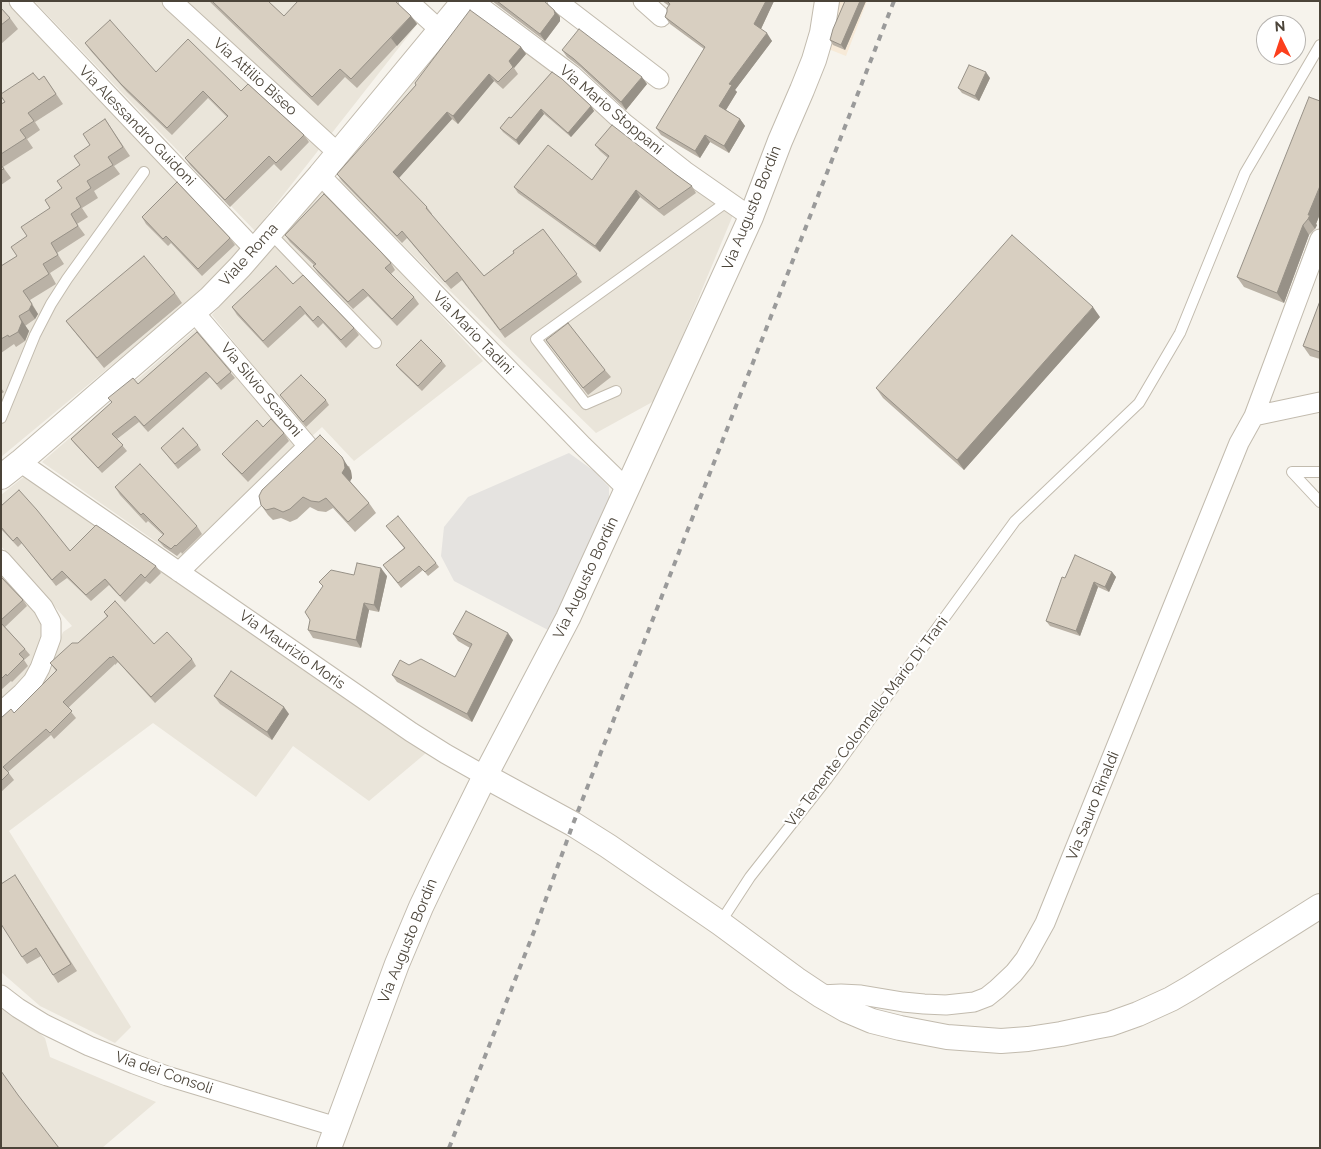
<!DOCTYPE html>
<html>
<head>
<meta charset="utf-8">
<style>
	body { margin:0 }
	#map { position:relative; width:1321px; height:1149px; overflow:hidden; background:#f6f3ec; font-family:Raleway,sans-serif }
	canvas { display:block }
	.frame { position:absolute; inset:0; border:2px solid #4b4439; pointer-events:none }
	.north { position:absolute; left:1256px; top:15px; width:50px; height:50px; box-sizing:border-box; background:#fff; border:1px solid #b7b4b0; border-radius:50%; rotate:356deg; font-size:14px; font-weight:700; line-height:20px; text-align:center; color:#4b4439 }
	.north::after { content:''; display:block; margin:auto; width:18px; height:22px; background:#fc3f1d; clip-path:polygon(50% 0,100% 100%,50% 72%,0 100%) }
</style>
</head>
<body>
<div id="map">
<canvas width="1321" height="1149"></canvas>
<div class="frame"></div>
<div class="north">N</div>
</div>
<script>
const context = document.querySelector('canvas').getContext('2d');
context.lineJoin = 'round';
function fill(path, color) {
  context.fillStyle = color;
  context.fill(path, 'evenodd');
}
function poly(rows) {
  const path = new Path2D();
  for (const r of rows) {
    path.moveTo(r[0], r[1]);
    for (let i = 2; i < r.length; i += 2) path.lineTo(r[i], r[i + 1]);
  }
  return path;
}
function trace(path, color, width, dash) {
  context.strokeStyle = color;
  context.lineWidth = width;
  context.lineCap = dash ? 'butt' : 'round';
  context.setLineDash(dash || []);
  context.stroke(path);
}
function drawText(font, color, halo, rows, align = 'center') {
  context.font = font + ' Raleway,sans-serif';
  context.lineWidth = 4.5;
  context.setLineDash([]);
  context.textBaseline = 'middle';
  context.strokeStyle = halo;
  context.fillStyle = color;
  for (const [text, x, y, turn = 0] of rows) {
    context.save();
    context.translate(x, y);
    context.rotate((+turn || 0) * Math.PI / 180);
    context.textAlign = isNaN(turn) ? turn : align;
    if (halo) context.strokeText(text, 0, 0);
    context.fillText(text, 0, 0);
    context.restore();
  }
}
const residential = poly([
	[1,1,13,1,157,161,244,244,199,293,1,457],
	[34,1,397,1,419,22,255,231],
	[471,1,733,215,656,400,596,433,337,181],
	[322,188,483,361,354,461,322,427,311,437,212,315],
	[200,325,301,442,182,560,42,462],
	[26,475,151,561,162,572,426,753,369,801,293,746,256,797,153,723,9,831,131,1027,115,1043,40,1006,1,972,1,721,42,683,63,632,72,626,1,546,1,495],
	[1,568,48,619,34,663,24,681,1,701],
	[1,1000,45,1038,50,1057,156,1102,102,1148,1,1148]
]);
const commercial = poly([
	[840,1,867,1,846,56,826,48]
]);
const parking = poly([
	[569,453,594,471,609,487,609,509,550,631,454,581,441,556,444,527,468,497]
]);
const service = poly([
	[270,233,376,343],
	[616,391,586,404,536,339,728,201],
	[1,418,35,335,51,304,67,279,144,172],
	[1320,472,1292,472,1320,502],
	[720,923,750,877,827,779,1015,521,1139,403,1180,333,1245,173,1320,45]
]);
const minor = poly([
	[19,1,255,250],
	[172,1,338,153],
	[408,1,440,30],
	[473,1,572,75,624,123,685,171,751,217],
	[557,1,659,79],
	[643,1,661,17],
	[320,175,583,446,627,489],
	[1254,416,1320,402],
	[20,462,411,732,446,754,485,776],
	[1,560,43,607,51,622,51,638,40,668,33,681,22,693,1,712],
	[179,572,308,446,194,312],
	[1,995,18,1008,44,1024,89,1046,134,1064,167,1076,337,1127],
	[820,995,841,994,861,995,903,1002,924,1004,946,1005,974,1002,987,997,997,989,1014,973,1025,959,1045,923,1239,443,1254,416,1320,239]
]);
const tertiary = poly([
	[1,477,20,462,210,298,240,267,320,175,464,1],
	[485,776,573,824,608,846,720,923,796,979,820,995,846,1010,872,1021,900,1028,947,1037,1001,1041,1028,1039,1061,1034,1094,1027,1110,1024,1138,1014,1171,999,1190,988,1320,906],
	[329,1148,397,964,421,907,440,867,485,776,568,618,751,217,780,141,802,90,814,60,822,33,827,1]
]);
const rail = poly([
	[449,1148,535,929,573,824,894,1]
]);
const wall = poly([
	[209,1,268,1,284,16,298,1,397,1,397,3,411,16,417,24,357,88,345,77,318,106],
	[492,1,546,1,546,4,554,10,560,17,560,21,545,41],
	[662,1,774,1,761,29,772,41,735,90,737,92,726,110,740,119,745,126,729,153,710,142,700,158,661,135,656,128,704,49,670,24,665,17,669,6],
	[845,1,866,1,845,50,833,45,830,40],
	[1,8,10,18,18,29,1,44],
	[85,43,156,72,241,91,304,135,309,142,281,171,274,164,230,207,190,165,185,158,227,117,208,98,172,135,127,92,90,50],
	[521,47,526,54,514,68,518,74,503,89,494,81,458,124,452,119,399,178,427,207,432,214,431,215,484,276,514,253,543,229,582,282,505,338,462,280,451,289,407,238,402,243,342,181,337,174,416,85,415,83],
	[562,50,647,84,626,110,580,67,567,57],
	[552,72,591,106,594,111,571,137,544,114,519,145,503,132,500,128,511,118],
	[44,76,63,104,35,122,40,130,27,139,33,148,3,167,11,178,1,185,1,104,39,80],
	[990,78,979,101,962,93,958,88],
	[1320,101,1320,214,1316,224,1317,225,1315,229,1309,235,1284,303,1244,287,1237,277],
	[105,119,130,156,114,166,120,174,94,191,98,198,82,208,88,217,77,224,85,235,57,253,64,264,50,273,56,284,30,300,38,314,35,319,25,326,29,331,25,341,16,347,14,344,1,353,1,266,17,256,27,236,50,208,62,188,80,165],
	[595,145,674,173,692,186,696,193,664,216,640,197,600,252,518,193,514,187,592,180,608,158,600,151],
	[142,217,230,238,235,245,202,276,171,243,168,246,146,224],
	[285,235,391,263,395,270,391,274,414,297,419,304,397,326,368,296,353,309,318,273,313,266,314,265,290,242],
	[293,284,354,328,359,335,346,348,323,323,318,328,305,314,268,348,237,315,232,307],
	[175,293,182,303,104,368,73,330,66,321],
	[1320,301,1320,359,1310,356,1303,346],
	[1100,317,964,470,883,398,876,388],
	[197,332,235,378,221,390,210,377,148,432,139,422,117,439,127,451,102,473,75,444,71,439,112,403,108,398,138,384],
	[546,340,605,370,611,377,588,395],
	[442,361,446,366,422,391,400,370,396,365],
	[1,388,4,392,1,394],
	[280,395,326,400,329,405,306,427],
	[284,433,289,441,248,482,228,461,222,454],
	[198,445,201,450,178,469,161,448],
	[349,466,351,471,352,478,350,481,369,503,376,513,355,532,333,508,326,512,318,511,310,507,297,519,290,522,281,518,273,520,268,515,261,505],
	[115,487,197,526,202,534,182,554,181,552,177,556,164,547,158,540,163,535,148,521,146,523,120,495],
	[1,506,70,551,156,566,161,573,150,584,146,581,125,602,109,585,91,601,67,578,56,586,22,543,18,547,1,529],
	[386,526,436,563,439,567,428,576,423,570,401,588,383,565,404,548],
	[1112,572,1116,577,1109,592,1098,587,1080,636,1050,626,1046,621,1065,578],
	[354,575,387,576,379,612,369,610,361,648,313,638,308,630,310,620,323,586,319,582],
	[1,577,23,600,27,606,5,627,25,649,30,655,24,660,28,666,12,682,11,681,1,690],
	[104,612,154,644,192,659,196,666,155,703,118,662,115,665,115,664,68,708,76,718,54,739,51,735,8,772,14,780,1,792,1,718,14,713,56,671,50,663,78,643,107,617],
	[453,634,513,640,472,722,397,682,392,675,409,665,455,677,470,648,458,641],
	[214,696,289,714,272,740,220,704],
	[15,875,77,971,58,983,41,956,27,964,22,957]
]);
const shadedWall = poly([
	[766,1,774,1,760,31,754,24],
	[860,1,866,1,845,50,841,45],
	[554,10,560,17,560,21,545,41,540,34],
	[411,16,417,24,397,46,391,38],
	[767,33,772,41,735,90,737,92,724,113,719,106,729,84],
	[521,47,526,54,514,68,509,61],
	[986,72,990,78,979,101,975,96],
	[489,74,494,81,458,124,453,116],
	[642,77,647,84,626,110,621,102],
	[591,106,594,111,571,137,568,133],
	[541,109,544,114,519,145,516,140],
	[447,112,452,119,398,179,393,172],
	[740,119,745,126,729,153,724,146],
	[705,135,710,142,700,158,695,151],
	[1320,186,1320,214,1316,224,1317,225,1315,229,1308,219,1308,215],
	[636,190,640,197,600,252,595,246],
	[1303,225,1309,235,1284,303,1277,293],
	[23,291,38,314,35,319,29,310],
	[1093,307,1100,317,964,470,957,460],
	[19,316,29,331,25,341,18,332],
	[342,457,351,471,352,478,349,483,342,473],
	[381,568,387,576,379,612,374,605],
	[1112,572,1116,577,1109,592,1105,587],
	[1094,582,1098,587,1080,636,1076,631],
	[364,603,369,610,361,648,356,640],
	[508,633,513,640,472,722,467,714],
	[284,707,289,714,272,740,267,732]
]);
const building = poly([
	[212,1,268,1,284,16,298,1,395,1,411,16,351,79,340,69,312,97,212,1],
	[497,1,544,1,554,10,555,14,540,34,497,1],
	[667,1,766,1,754,24,767,33,729,84,732,85,719,106,740,119,724,146,705,135,695,151,656,128,705,47,665,17,667,12,667,8,670,4,667,1],
	[845,1,860,1,841,45,830,40,833,29,845,1],
	[1,8,10,18,1,25,1,8],
	[470,10,521,47,509,61,513,67,498,82,489,74,453,116,447,112,393,172,427,207,426,208,484,276,514,253,513,251,543,229,577,274,500,330,457,272,445,282,402,231,397,236,337,174,416,85,415,83,470,10],
	[110,20,156,72,188,39,241,91,248,84,304,135,276,163,269,156,225,200,185,158,228,116,203,91,167,128,121,84,85,43,110,20],
	[579,29,642,77,621,102,574,59,562,50,579,29],
	[969,65,986,72,975,96,958,88,969,65],
	[552,72,562,79,591,106,568,133,541,109,516,140,500,128,509,117,511,118,552,72],
	[33,73,39,80,44,76,56,94,28,113,34,121,20,130,26,138,1,154,1,104,5,102,1,96,1,94,33,73],
	[1309,97,1320,101,1320,186,1308,215,1310,215,1308,219,1303,225,1277,293,1237,277,1309,97],
	[105,119,123,147,108,157,113,165,87,181,91,188,76,198,81,207,71,214,78,226,51,243,58,255,43,264,49,274,23,291,32,304,29,310,19,316,22,322,18,332,9,337,8,335,1,339,1,266,17,256,11,247,27,236,21,227,50,208,45,200,62,188,57,181,80,165,74,156,90,145,83,134,105,119],
	[612,125,674,173,692,186,659,209,636,190,595,246,514,187,548,145,592,180,609,156,595,145,612,125],
	[1,165,4,169,1,170,1,165],
	[177,182,230,238,198,269,166,236,163,239,142,217,177,182],
	[324,194,381,252,391,263,385,268,414,297,392,319,363,289,348,302,313,266,316,264,285,235,324,194],
	[1012,235,1093,307,957,460,876,388,1012,235],
	[144,256,175,293,97,358,66,321,144,256],
	[276,266,293,284,303,275,354,328,341,340,318,316,313,321,300,306,263,341,232,307,276,266],
	[1320,301,1320,352,1303,346,1320,301],
	[568,323,605,370,583,388,546,340,568,323],
	[197,332,231,372,217,384,206,372,144,426,135,416,112,434,123,445,98,468,71,439,112,402,108,398,133,378,138,384,197,332],
	[421,340,442,361,418,386,396,365,421,340],
	[301,375,326,400,303,422,280,395,301,375],
	[271,419,284,433,242,474,222,454,257,420,263,427,271,419],
	[183,428,198,445,175,464,161,448,183,428],
	[320,435,342,457,344,461,345,468,342,473,369,503,348,522,326,498,319,502,311,501,303,497,290,509,283,512,274,508,266,510,261,505,259,496,262,490,320,435],
	[140,464,197,526,176,546,175,545,171,549,158,540,164,534,143,513,141,515,115,487,140,464],
	[19,490,37,510,70,551,96,525,156,566,145,578,141,574,120,596,105,579,86,595,62,571,52,580,17,537,13,541,1,527,1,506,19,490],
	[398,516,436,563,425,572,419,566,398,583,383,565,405,548,386,526,398,516],
	[1075,555,1112,572,1105,587,1094,582,1076,631,1046,621,1062,577,1065,578,1075,555],
	[357,563,381,568,374,605,364,603,356,640,308,630,310,620,305,612,323,586,319,582,331,570,354,575,357,563],
	[1,577,23,600,1,620,1,577],
	[115,601,154,644,167,632,192,659,151,697,113,656,111,658,110,657,63,702,72,711,50,733,46,729,3,767,9,773,1,781,1,718,11,709,14,713,57,670,50,663,72,643,78,643,108,616,104,612,115,601],
	[466,611,508,633,467,714,392,675,400,660,409,665,421,659,455,677,472,644,453,634,466,611],
	[1,623,25,649,19,654,24,659,7,676,6,674,1,679,1,623],
	[231,671,284,707,267,732,214,696,231,671],
	[15,875,71,964,53,975,36,948,22,957,1,924,1,884,15,875],
	[1,1071,18,1095,59,1148,1,1148,1,1071]
]);
const streetNames = [
	["Via Attilio Biseo",255,77,42],
	["Via Mario Stoppani",611,110,40],
	["Via Alessandro Guidoni",137,126,46],
	["Via Augusto Bordin",752,208,-68],
	["Viale Roma",249,255,-48],
	["Via Mario Tadini",473,333,46],
	["Via Silvio Scaroni",261,390,50],
	["Via Augusto Bordin",586,578,-65],
	["Via Maurizio Moris",292,650,35],
	["Via Tenente Colonnello Mario Di Trani",867,722,-53],
	["Via Sauro Rinaldi",1093,806,-68],
	["Via Augusto Bordin",408,941,-68],
	["Via dei Consoli",164,1073,19]
];
fill(residential, '#eae5da');
fill(commercial, '#f7ead8');
fill(parking, '#e5e3e0');
trace(service, '#c2bbae', 12);
trace(minor, '#c2bbae', 21);
trace(tertiary, '#c2bbae', 26);
trace(service, '#fff', 10);
trace(minor, '#fff', 19);
trace(tertiary, '#fff', 24);
trace(rail, '#9a9a9a', 4, [6, 6]);
fill(wall, '#bab2a6');
fill(shadedWall, '#979187');
fill(building, '#d8cfc1');
trace(building, '#979187', 1);
drawText('15px', '#4b4439', '#fff', streetNames);
</script>
</body>
</html>
